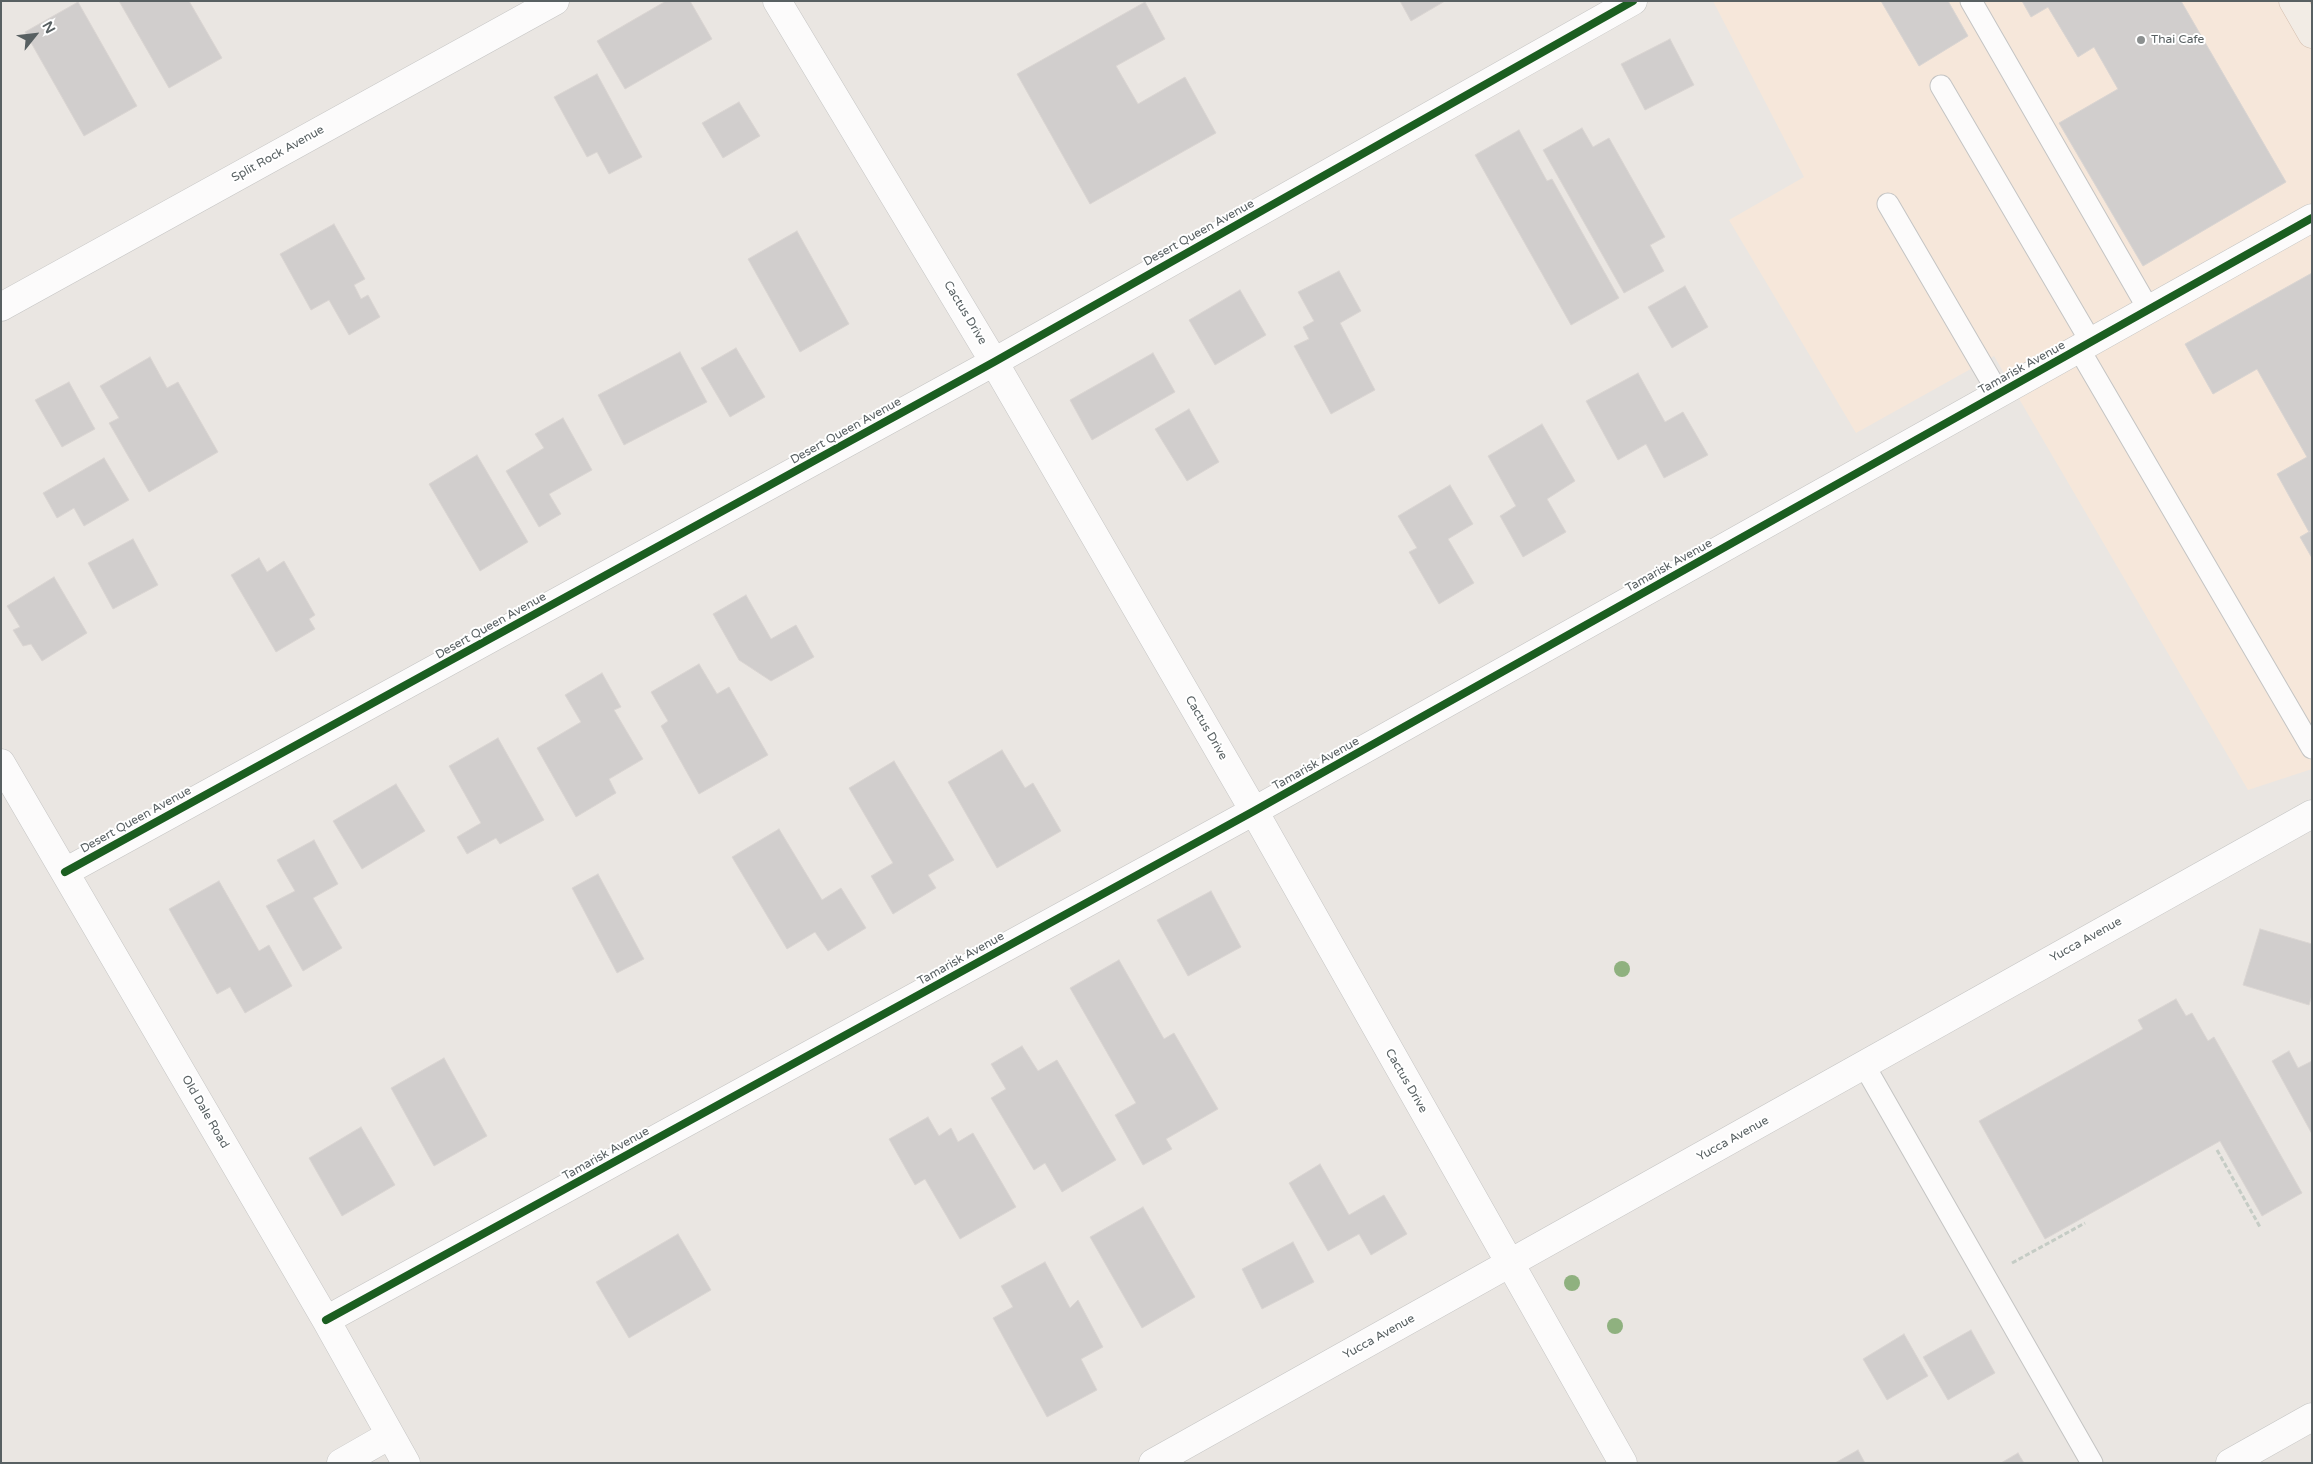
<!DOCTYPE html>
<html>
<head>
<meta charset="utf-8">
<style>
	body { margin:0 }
	#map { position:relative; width:2313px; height:1464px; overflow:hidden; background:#eae6e2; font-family:"Varela Round",sans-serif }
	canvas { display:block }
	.frame { position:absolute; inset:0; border:2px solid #586062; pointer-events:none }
	.north { position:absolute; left:10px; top:10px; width:50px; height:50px; -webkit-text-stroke:4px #fff; paint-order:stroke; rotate:61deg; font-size:14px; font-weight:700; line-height:20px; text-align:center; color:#586062 }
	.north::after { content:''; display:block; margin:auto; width:18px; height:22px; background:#586062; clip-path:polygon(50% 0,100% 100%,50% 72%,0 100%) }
</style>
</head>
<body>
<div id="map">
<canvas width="2313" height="1464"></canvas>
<div class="frame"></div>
<div class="north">N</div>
</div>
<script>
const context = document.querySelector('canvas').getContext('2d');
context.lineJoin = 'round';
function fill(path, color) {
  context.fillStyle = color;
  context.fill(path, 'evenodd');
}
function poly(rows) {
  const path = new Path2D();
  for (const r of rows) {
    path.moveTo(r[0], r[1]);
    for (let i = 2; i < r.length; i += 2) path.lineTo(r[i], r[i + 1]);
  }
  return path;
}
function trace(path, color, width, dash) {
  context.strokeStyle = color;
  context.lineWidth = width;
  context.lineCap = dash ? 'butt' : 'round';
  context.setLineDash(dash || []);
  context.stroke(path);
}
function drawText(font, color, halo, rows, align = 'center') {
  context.font = font + ' "Varela Round",sans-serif';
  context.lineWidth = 4;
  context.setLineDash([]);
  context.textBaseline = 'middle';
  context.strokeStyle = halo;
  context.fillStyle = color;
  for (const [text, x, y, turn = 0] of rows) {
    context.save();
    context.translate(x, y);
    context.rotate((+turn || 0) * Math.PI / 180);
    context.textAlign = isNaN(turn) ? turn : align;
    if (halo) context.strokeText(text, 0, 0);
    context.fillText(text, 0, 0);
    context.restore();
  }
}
const commercial = poly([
	[1713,1,2312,1,2312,769,2248,790,1994,356,1856,433,1729,220,1804,177]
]);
const building = poly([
	[119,1,189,1,222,58,169,88,119,1],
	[666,1,690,1,712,39,625,89,597,41,666,1],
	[1400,1,1445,1,1411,21,1400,1],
	[1881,1,1948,1,1968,36,1919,66,1881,1],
	[2022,1,2181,1,2286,182,2143,266,2059,123,2118,89,2094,47,2078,57,2048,7,2031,17,2022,1],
	[78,2,137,106,84,136,25,32,78,2],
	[1145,2,1165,39,1116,66,1138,104,1185,77,1216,133,1090,204,1017,74,1145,2],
	[1670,39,1694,85,1645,110,1621,64,1670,39],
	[597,74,642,157,609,174,597,152,587,157,554,97,597,74],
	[739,102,760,136,723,158,702,123,739,102],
	[1582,128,1593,147,1609,138,1665,237,1650,245,1664,271,1624,293,1543,150,1582,128],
	[1519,130,1547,181,1552,179,1619,298,1571,325,1475,155,1519,130],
	[334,224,365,279,354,285,361,299,368,295,380,317,349,335,329,300,311,310,280,254,334,224],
	[797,231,849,324,800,352,748,259,797,231],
	[1339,271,1361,311,1340,323,1375,390,1331,414,1294,346,1309,339,1303,327,1314,321,1298,292,1339,271],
	[2312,273,2312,530,2309,532,2277,474,2307,457,2257,369,2213,394,2185,344,2312,273],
	[1685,286,1708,327,1672,348,1648,307,1685,286],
	[1240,290,1266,335,1215,365,1189,320,1240,290],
	[736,348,765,397,730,417,701,368,736,348],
	[680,352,707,402,624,445,598,395,680,352],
	[1153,353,1175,392,1092,440,1070,400,1153,353],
	[150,357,167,388,178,382,218,452,149,492,109,423,119,418,100,386,150,357],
	[1638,373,1665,422,1683,412,1708,455,1664,478,1646,444,1618,460,1586,401,1638,373],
	[69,382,95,429,62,447,35,400,69,382],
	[1189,409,1219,462,1187,481,1155,429,1189,409],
	[563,418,592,470,549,494,561,514,539,527,506,471,544,448,535,434,563,418],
	[1542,424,1575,481,1547,499,1566,532,1523,557,1500,516,1516,506,1488,456,1542,424],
	[477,455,528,542,480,571,429,484,477,455],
	[104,458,129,500,84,526,74,508,57,518,43,493,104,458],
	[1450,485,1473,524,1448,539,1474,583,1439,604,1409,552,1417,548,1398,516,1450,485],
	[2312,530,2312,558,2300,537,2312,530],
	[133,539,158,585,113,609,88,563,133,539],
	[259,558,267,572,284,561,315,615,309,619,315,629,276,652,231,575,259,558],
	[54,577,87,633,42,661,31,644,23,646,13,630,20,627,7,606,54,577],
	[746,595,771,639,796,625,814,657,771,681,739,660,713,614,746,595],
	[699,664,717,694,729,687,768,755,699,794,661,726,668,721,651,692,699,664],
	[602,673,621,707,614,710,643,759,609,779,616,793,576,817,537,748,581,722,565,695,602,673],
	[498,738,544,820,500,844,496,838,467,854,457,837,481,823,449,766,498,738],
	[1002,750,1025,788,1033,783,1061,831,997,868,948,782,1002,750],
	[894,761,954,860,928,875,936,888,893,914,871,876,893,863,849,788,894,761],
	[396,784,425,831,362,869,333,821,396,784],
	[779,829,822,900,841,888,866,928,828,951,815,932,787,949,732,857,779,829],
	[314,840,338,884,313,898,342,948,303,971,266,906,295,891,277,860,314,840],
	[598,874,644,959,617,973,572,888,598,874],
	[219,881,259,951,269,945,292,986,245,1013,230,987,217,994,169,909,219,881],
	[1211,891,1241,947,1188,976,1157,920,1211,891],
	[2260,929,2312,944,2312,995,2309,1005,2243,985,2260,929],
	[1119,960,1164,1039,1174,1033,1218,1109,1166,1139,1172,1149,1143,1165,1115,1115,1136,1103,1070,988,1119,960],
	[2176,999,2186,1016,2192,1013,2208,1041,2214,1037,2302,1193,2262,1216,2220,1141,2045,1239,1979,1121,2143,1029,2138,1020,2176,999],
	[1022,1046,1038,1071,1057,1060,1116,1160,1062,1192,1045,1163,1034,1170,991,1098,1006,1089,991,1064,1022,1046],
	[2289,1051,2298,1068,2312,1061,2312,1134,2272,1061,2289,1051],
	[444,1058,487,1136,434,1166,391,1088,444,1058],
	[928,1117,939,1136,951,1128,958,1142,973,1133,1016,1207,960,1239,925,1179,915,1185,889,1139,928,1117],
	[361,1127,395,1185,342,1216,309,1158,361,1127],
	[1320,1164,1349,1215,1384,1195,1407,1234,1371,1255,1359,1234,1328,1251,1289,1183,1320,1164],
	[1143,1207,1195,1297,1142,1328,1090,1237,1143,1207],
	[678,1234,711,1290,629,1338,596,1282,678,1234],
	[1293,1242,1314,1282,1262,1309,1242,1269,1293,1242],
	[1045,1262,1070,1308,1078,1300,1103,1347,1081,1359,1097,1390,1047,1417,993,1318,1013,1307,1001,1286,1045,1262],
	[1971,1330,1995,1373,1948,1400,1923,1357,1971,1330],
	[1904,1334,1928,1376,1887,1400,1863,1359,1904,1334],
	[1858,1450,1865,1463,1835,1463,1858,1450],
	[2018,1453,2024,1463,2001,1463,2018,1453]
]);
const path = poly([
	[2217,1150,2260,1227],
	[2012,1263,2085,1223]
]);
const service = poly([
	[1971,1,2149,310],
	[1941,86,2091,342],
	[1888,204,1999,394],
	[2079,349,2312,748],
	[1864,1065,2092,1463]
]);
const minor = poly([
	[777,1,994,362,1254,811,1623,1463],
	[1,307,555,1],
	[1,763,326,1320,406,1463],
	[65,872,994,362,1633,1],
	[326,1320,1254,811,2312,218],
	[341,1463,390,1435],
	[1153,1463,2312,814],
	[2230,1463,2312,1417]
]);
const primary = poly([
	[2293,1,2312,34]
]);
const cycleway = poly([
	[65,872,994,362,1633,1],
	[326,1320,1254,811,2312,218]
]);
const trees = [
	[1622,969],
	[1572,1283],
	[1615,1326]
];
const markers = [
	[2141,40,5,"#8b8f8f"]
];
const poiNames = [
	["Thai Cafe",2151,40]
];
const streetNames = [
	["Split Rock Avenue",278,154,-29],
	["Desert Queen Avenue",1199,233,-29],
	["Cactus Drive",965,313,59],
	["Tamarisk Avenue",2022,368,-29],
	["Desert Queen Avenue",846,431,-29],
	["Tamarisk Avenue",1669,566,-29],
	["Desert Queen Avenue",491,626,-29],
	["Cactus Drive",1206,728,60],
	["Tamarisk Avenue",1316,764,-29],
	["Desert Queen Avenue",136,820,-29],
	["Yucca Avenue",2086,940,-29],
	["Tamarisk Avenue",961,959,-29],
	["Cactus Drive",1406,1081,60],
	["Old Dale Road",205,1112,60],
	["Yucca Avenue",1733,1139,-29],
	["Tamarisk Avenue",606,1154,-29],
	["Yucca Avenue",1379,1337,-29]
];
fill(commercial, '#f6e7da');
fill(building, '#d1cecd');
trace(building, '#dad5d2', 1);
trace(service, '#c4c4c3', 23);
trace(minor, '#c4c4c3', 29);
trace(primary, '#d4beae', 29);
trace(path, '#c5ccc5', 3, [5, 2.5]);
trace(service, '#fcfbfb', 21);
trace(minor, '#fcfbfb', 28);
trace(primary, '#f2ece5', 28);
trace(cycleway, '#1b5e20', 8);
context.fillStyle = '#8fb17f';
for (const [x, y] of trees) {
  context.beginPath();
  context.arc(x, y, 8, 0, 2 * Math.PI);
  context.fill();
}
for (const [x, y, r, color] of markers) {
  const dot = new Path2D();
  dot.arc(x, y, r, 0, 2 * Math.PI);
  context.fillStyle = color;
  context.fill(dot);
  trace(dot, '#fff', 2);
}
drawText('12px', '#586062', '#fff', poiNames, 'left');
drawText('12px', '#586062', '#fff', streetNames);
</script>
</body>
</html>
